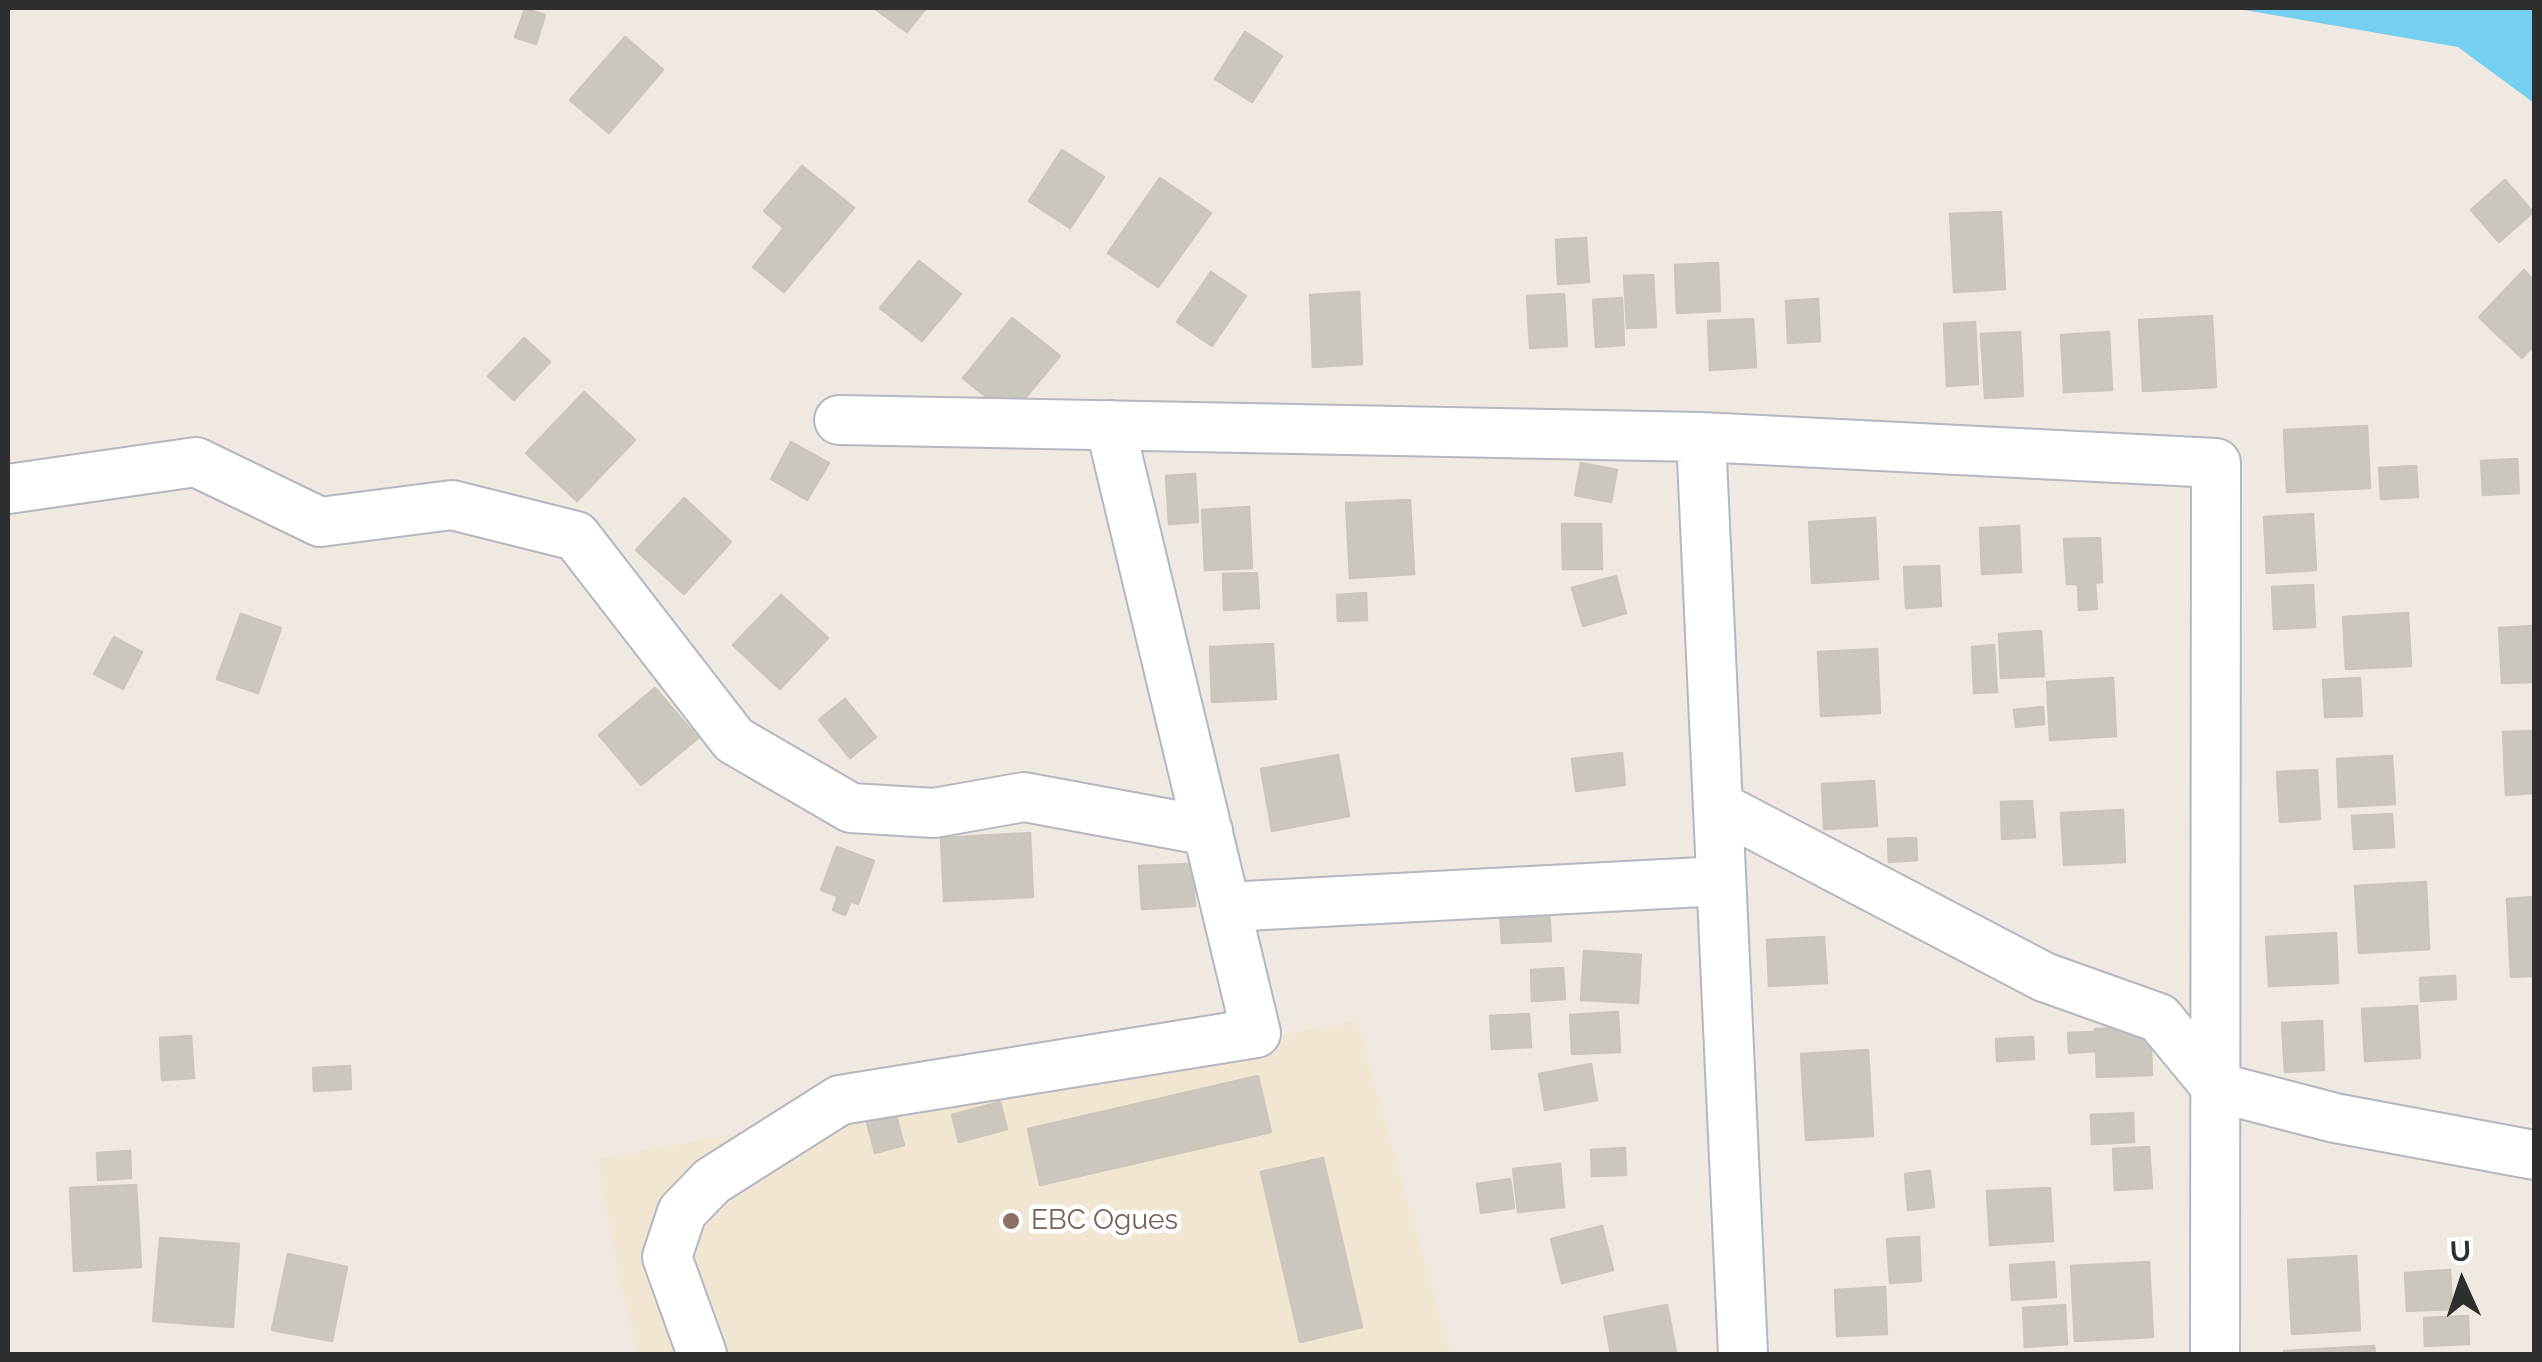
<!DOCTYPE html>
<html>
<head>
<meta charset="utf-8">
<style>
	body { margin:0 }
	#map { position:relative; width:2542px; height:1362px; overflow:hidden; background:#efe9e1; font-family:Raleway,sans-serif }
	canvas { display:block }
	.frame { position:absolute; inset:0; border:10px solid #2e2e2e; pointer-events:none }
	.north { position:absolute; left:2412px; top:1232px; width:100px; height:100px; -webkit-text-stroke:8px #fff; paint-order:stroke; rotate:357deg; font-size:28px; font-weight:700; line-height:40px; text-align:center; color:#2e2e2e }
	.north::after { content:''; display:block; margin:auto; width:35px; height:45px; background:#2e2e2e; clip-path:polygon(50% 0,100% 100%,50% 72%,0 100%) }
</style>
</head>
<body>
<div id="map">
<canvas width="2542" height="1362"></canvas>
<div class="frame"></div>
<div class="north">U</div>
</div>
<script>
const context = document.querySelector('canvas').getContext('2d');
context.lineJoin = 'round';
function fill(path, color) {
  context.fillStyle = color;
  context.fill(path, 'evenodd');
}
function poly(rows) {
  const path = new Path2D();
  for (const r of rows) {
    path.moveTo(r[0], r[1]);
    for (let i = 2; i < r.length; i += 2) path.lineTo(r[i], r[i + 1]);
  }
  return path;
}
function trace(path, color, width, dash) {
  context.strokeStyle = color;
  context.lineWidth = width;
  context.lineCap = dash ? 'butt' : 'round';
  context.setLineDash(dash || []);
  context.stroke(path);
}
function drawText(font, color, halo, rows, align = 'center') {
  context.font = font + ' Raleway,sans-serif';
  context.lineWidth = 9;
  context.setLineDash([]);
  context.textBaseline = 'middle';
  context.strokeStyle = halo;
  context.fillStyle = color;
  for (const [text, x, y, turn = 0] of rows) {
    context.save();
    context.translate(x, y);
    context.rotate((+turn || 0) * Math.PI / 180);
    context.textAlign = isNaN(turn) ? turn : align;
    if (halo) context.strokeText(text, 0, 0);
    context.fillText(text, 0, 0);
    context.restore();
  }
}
const education = poly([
	[1357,1021,1451,1354,638,1354,619,1282,597,1159]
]);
const water = poly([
	[2233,8,2534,8,2534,103,2458,47]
]);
const building = poly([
	[874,8,926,8,907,32,874,8],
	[525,9,545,15,536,44,515,37,525,9],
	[1245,32,1282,56,1252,102,1215,79,1245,32],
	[625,37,663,70,609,133,570,100,625,37],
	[1062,150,1104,177,1070,228,1029,201,1062,150],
	[802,166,854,208,784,292,753,267,784,228,764,211,802,166],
	[1160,178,1211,213,1158,287,1108,253,1160,178],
	[2505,180,2533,212,2499,242,2471,210,2505,180],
	[2001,212,2005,289,1954,292,1950,214,2001,212],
	[1586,238,1589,282,1558,284,1556,240,1586,238],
	[919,261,961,294,922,341,880,308,919,261],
	[1718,263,1720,311,1677,313,1675,265,1718,263],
	[2524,270,2534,281,2534,345,2522,358,2479,317,2524,270],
	[1211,272,1246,296,1212,346,1177,322,1211,272],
	[1653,275,1656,327,1627,328,1624,276,1653,275],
	[1359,292,1362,364,1313,367,1310,295,1359,292],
	[1564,294,1567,346,1530,348,1527,296,1564,294],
	[1622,298,1624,345,1596,347,1593,300,1622,298],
	[1818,299,1820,341,1788,343,1786,301,1818,299],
	[2212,316,2216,387,2143,391,2139,320,2212,316],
	[1012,318,1060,356,1010,416,963,378,1012,318],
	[1753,319,1756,367,1710,370,1708,321,1753,319],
	[1975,322,1978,384,1947,386,1944,324,1975,322],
	[2020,332,2023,396,1985,398,1981,334,2020,332],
	[2109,332,2112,390,2064,392,2061,335,2109,332],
	[524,338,550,362,514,400,488,376,524,338],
	[584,392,635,440,577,501,526,453,584,392],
	[2367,426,2370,488,2287,492,2284,430,2367,426],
	[791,442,829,463,807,500,771,479,791,442],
	[2517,459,2519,493,2483,495,2481,461,2517,459],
	[1581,463,1617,470,1611,502,1575,495,1581,463],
	[2416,466,2418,497,2381,499,2379,468,2416,466],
	[1195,474,1198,522,1169,524,1166,476,1195,474],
	[684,498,731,542,684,594,636,550,684,498],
	[1410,500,1414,574,1350,578,1346,503,1410,500],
	[1249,507,1252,568,1205,570,1202,510,1249,507],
	[2313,514,2316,570,2267,573,2264,517,2313,514],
	[1875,518,1878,579,1812,583,1809,522,1875,518],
	[1562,524,1601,524,1602,569,1563,569,1562,524],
	[2019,526,2021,572,1982,574,1980,528,2019,526],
	[2100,538,2102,582,2095,583,2097,609,2079,610,2078,584,2067,584,2064,539,2100,538],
	[1939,566,1941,606,1906,608,1904,567,1939,566],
	[1257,573,1259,608,1224,610,1223,574,1257,573],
	[1616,576,1626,613,1583,626,1572,588,1616,576],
	[2313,585,2315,627,2274,629,2272,587,2313,585],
	[1366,593,1367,620,1338,621,1337,595,1366,593],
	[781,595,828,638,780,689,733,645,781,595],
	[2408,613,2411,666,2346,669,2343,617,2408,613],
	[241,614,281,628,258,693,217,679,241,614],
	[2534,626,2534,682,2502,683,2499,628,2534,626],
	[2041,631,2044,676,2001,678,1999,634,2041,631],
	[114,637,142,652,123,689,94,674,114,637],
	[1273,644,1276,699,1212,702,1210,647,1273,644],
	[1994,645,1997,692,1974,693,1972,647,1994,645],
	[1877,649,1880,713,1821,716,1818,652,1877,649],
	[2113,678,2116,736,2050,740,2047,682,2113,678],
	[2360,678,2362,716,2325,717,2323,680,2360,678],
	[655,688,698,738,641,785,599,735,655,688],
	[845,699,876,737,850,758,819,720,845,699],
	[2043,707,2044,724,2016,727,2014,710,2043,707],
	[2534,731,2534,793,2506,795,2503,732,2534,731],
	[1622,753,1625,785,1576,791,1572,759,1622,753],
	[1338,755,1349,816,1272,831,1261,769,1338,755],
	[2392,756,2395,804,2339,807,2337,759,2392,756],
	[2317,770,2320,819,2280,822,2277,772,2317,770],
	[1874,781,1877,826,1824,829,1822,784,1874,781],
	[2032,801,2035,837,2002,839,2001,802,2032,801],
	[2123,810,2125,862,2064,865,2061,813,2123,810],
	[2392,814,2394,847,2354,849,2352,816,2392,814],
	[1030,833,1033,897,944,901,941,838,1030,833],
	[1916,838,1917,860,1889,862,1888,839,1916,838],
	[837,847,874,861,858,904,851,901,845,915,833,910,838,896,821,890,837,847],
	[1192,864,1195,906,1142,909,1139,866,1192,864],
	[2426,882,2429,949,2359,953,2355,886,2426,882],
	[2534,897,2534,976,2511,977,2507,899,2534,897],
	[1549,909,1551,941,1502,943,1500,911,1549,909],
	[2336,933,2338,983,2269,986,2266,937,2336,933],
	[1824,937,1827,983,1769,986,1767,940,1824,937],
	[1584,951,1641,955,1638,1003,1581,1000,1584,951],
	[1563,968,1565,999,1532,1001,1531,970,1563,968],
	[2455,976,2456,999,2421,1001,2420,978,2455,976],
	[2417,1006,2420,1058,2365,1061,2362,1009,2417,1006],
	[1618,1012,1620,1052,1572,1054,1570,1015,1618,1012],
	[1529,1014,1531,1047,1492,1049,1490,1016,1529,1014],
	[2322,1021,2324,1070,2285,1072,2282,1023,2322,1021],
	[2150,1026,2152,1075,2097,1077,2096,1051,2069,1053,2068,1033,2095,1032,2095,1029,2150,1026],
	[191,1036,194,1078,162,1080,160,1038,191,1036],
	[2033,1037,2034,1059,1997,1061,1996,1039,2033,1037],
	[1868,1050,1873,1136,1806,1140,1801,1054,1868,1050],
	[1591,1064,1597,1100,1545,1110,1539,1074,1591,1064],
	[350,1066,351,1089,314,1091,313,1068,350,1066],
	[1258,1076,1271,1132,1040,1185,1028,1129,1258,1076],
	[891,1099,904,1145,875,1153,863,1107,891,1099],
	[1000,1102,1007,1129,959,1142,952,1115,1000,1102],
	[2133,1113,2134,1142,2092,1144,2091,1115,2133,1113],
	[2149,1147,2152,1188,2115,1190,2113,1149,2149,1147],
	[1625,1148,1626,1175,1592,1176,1591,1150,1625,1148],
	[130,1151,131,1178,98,1180,97,1153,130,1151],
	[1323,1158,1362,1327,1300,1342,1261,1172,1323,1158],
	[1560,1164,1564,1207,1518,1212,1513,1169,1560,1164],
	[1930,1171,1934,1207,1908,1210,1905,1174,1930,1171],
	[1510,1179,1514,1208,1481,1213,1477,1184,1510,1179],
	[136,1185,141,1267,74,1271,70,1188,136,1185],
	[2050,1188,2053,1241,1990,1245,1987,1191,2050,1188],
	[1602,1226,1613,1270,1562,1283,1551,1239,1602,1226],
	[1919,1237,1921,1281,1890,1283,1887,1239,1919,1237],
	[160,1238,239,1244,233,1327,153,1321,160,1238],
	[288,1254,347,1267,332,1341,272,1330,288,1254],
	[2356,1256,2360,1330,2292,1334,2288,1260,2356,1256],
	[2054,1262,2056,1297,2012,1300,2010,1265,2054,1262],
	[2149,1262,2153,1337,2075,1341,2071,1266,2149,1262],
	[2450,1270,2452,1309,2407,1311,2405,1273,2450,1270],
	[1885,1287,1887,1334,1837,1336,1835,1290,1885,1287],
	[1667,1305,1676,1351,1655,1354,1611,1354,1604,1317,1667,1305],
	[2065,1305,2067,1344,2025,1347,2023,1308,2065,1305],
	[2468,1316,2469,1344,2425,1346,2424,1318,2468,1316],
	[2374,1346,2375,1354,2285,1354,2284,1351,2374,1346]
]);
const street = poly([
	[839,420,1701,437,2216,463,2215,1354],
	[1701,437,1743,1354],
	[8,489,196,462,320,522,452,505,576,536,734,740,851,808,934,813,1024,797,1208,831],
	[1718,806,2044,977,2159,1018,2216,1087,2335,1118,2534,1155],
	[1226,907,1721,881],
	[702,1354,667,1257,682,1212,712,1181,840,1100,1256,1033,1110,425]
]);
const markers = [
	[1011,1221,10,"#8d6e63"]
];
const educationNames = [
	["EBC Ogues",1031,1221]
];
fill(education, '#f0e6d1');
fill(water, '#75cff0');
fill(building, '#cbc7bf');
trace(building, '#cbc5ba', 2.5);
trace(street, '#b4b7c1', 52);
trace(street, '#fff', 48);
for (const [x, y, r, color] of markers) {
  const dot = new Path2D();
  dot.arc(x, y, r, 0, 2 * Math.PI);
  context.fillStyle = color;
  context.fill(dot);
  trace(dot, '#fff', 4);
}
drawText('28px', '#785e54', '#fff', educationNames, 'left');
</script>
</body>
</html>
